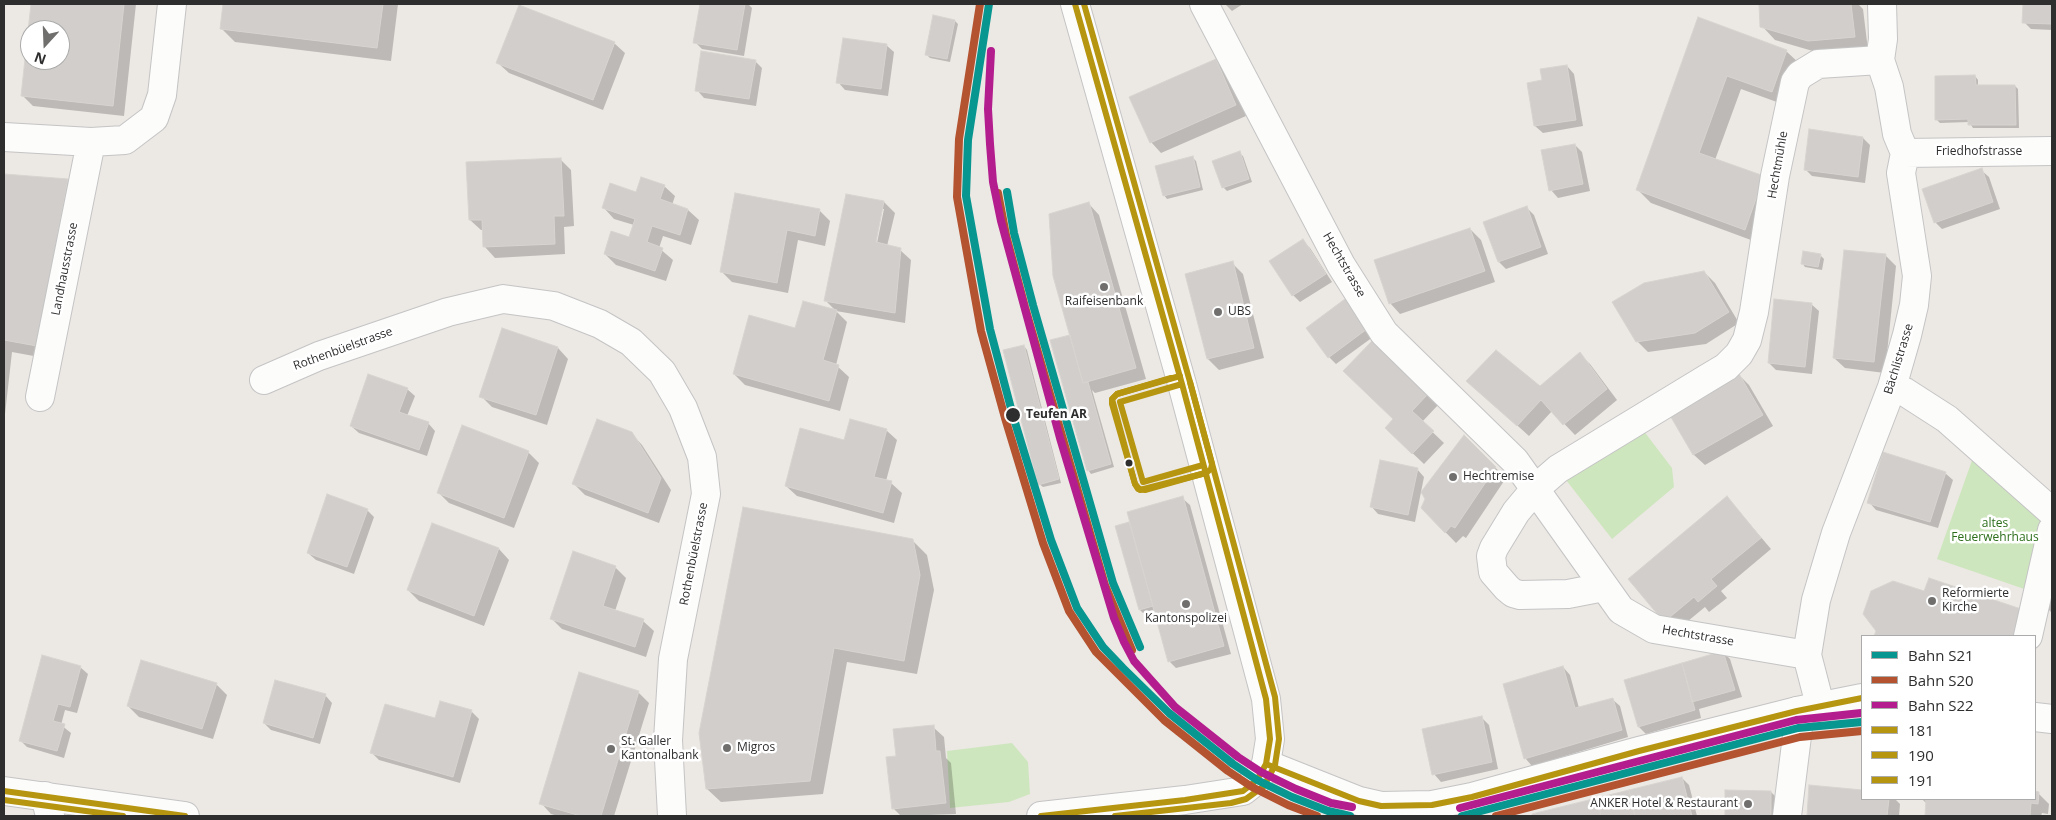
<!DOCTYPE html>
<html>
<head>
<meta charset="utf-8">
<style>
	body { margin:0 }
	#map { position:relative; width:2056px; height:820px; overflow:hidden; background:#ece8e4; font-family:"Open Sans",sans-serif }
	canvas { display:block }
	.frame { position:absolute; inset:0; border:5px solid #2e2e2e; pointer-events:none }
	.legend { position:absolute; left:1861px; top:635px; width:175px; height:165px; box-sizing:border-box; background:#fff; border:1px solid #ababab; margin:0; padding:6px 9px; list-style:none; font-size:15px; color:#2e2e2e }
	.legend li { display:flex; align-items:center; gap:10px; height:25px }
	.legend b { width:25px; border:1px solid #ababab }
	.north { position:absolute; left:20px; top:20px; width:50px; height:50px; box-sizing:border-box; background:#fff; border:1px solid #ababab; border-radius:50%; rotate:200deg; font-size:14px; font-weight:700; line-height:20px; text-align:center; color:#2e2e2e }
	.north::after { content:''; display:block; margin:auto; width:18px; height:22px; background:#706f6e; clip-path:polygon(50% 0,100% 100%,50% 72%,0 100%) }
</style>
</head>
<body>
<div id="map">
<canvas width="2056" height="820"></canvas>
<div class="frame"></div>
<ul class="legend">
<li><b style="height:6px;background:#089690"></b>Bahn S21</li>
<li><b style="height:6px;background:#b4532f"></b>Bahn S20</li>
<li><b style="height:6px;background:#b41d8e"></b>Bahn S22</li>
<li><b style="height:6px;background:#b69510"></b>181</li>
<li><b style="height:6px;background:#b69510"></b>190</li>
<li><b style="height:6px;background:#b69510"></b>191</li>
</ul>
<div class="north">N</div>
</div>
<script>
const context = document.querySelector('canvas').getContext('2d');
context.lineJoin = 'round';
function fill(path, color) {
  context.fillStyle = color;
  context.fill(path, 'evenodd');
}
function poly(rows) {
  const path = new Path2D();
  for (const r of rows) {
    path.moveTo(r[0], r[1]);
    for (let i = 2; i < r.length; i += 2) path.lineTo(r[i], r[i + 1]);
  }
  return path;
}
function trace(path, color, width, dash) {
  context.strokeStyle = color;
  context.lineWidth = width;
  context.lineCap = dash ? 'butt' : 'round';
  context.setLineDash(dash || []);
  context.stroke(path);
}
function drawText(font, color, halo, rows, align = 'center') {
  context.font = font + ' "Open Sans",sans-serif';
  context.lineWidth = 5;
  context.setLineDash([]);
  context.textBaseline = 'middle';
  context.strokeStyle = halo;
  context.fillStyle = color;
  for (const [text, x, y, turn = 0] of rows) {
    context.save();
    context.translate(x, y);
    context.rotate((+turn || 0) * Math.PI / 180);
    context.textAlign = isNaN(turn) ? turn : align;
    if (halo) context.strokeText(text, 0, 0);
    context.fillText(text, 0, 0);
    context.restore();
  }
}
const green = poly([
	[1643,430,1672,468,1674,487,1612,539,1566,480],
	[1975,452,2048,518,2033,592,1937,559],
	[1012,743,1028,762,1030,794,1009,802,950,808,947,751]
]);
const shadow = poly([
	[32,4,136,4,124,116,33,106,23,96],
	[30,30,60,30,60,60,30,60],
	[224,4,398,4,391,61,235,42,221,28],
	[701,4,748,4,752,8,744,56,702,49,695,42],
	[1225,4,1243,4,1232,11],
	[1760,4,1858,4,1863,9,1868,50,1823,54,1775,40,1762,26],
	[2024,4,2052,4,2052,30,2031,29,2024,22],
	[1699,19,1786,51,1800,64,1785,105,1741,89,1715,160,1764,177,1759,243,1651,203,1637,189],
	[955,21,958,24,950,62,930,58,927,55],
	[614,43,625,53,603,110,509,73,498,63],
	[886,45,894,52,888,96,845,90,838,82],
	[755,61,762,68,756,106,704,98,697,90],
	[1216,61,1226,72,1246,116,1161,153,1151,142],
	[1567,66,1574,74,1583,126,1543,133,1535,126],
	[1975,76,1978,80,1978,86,2015,86,2018,89,2019,128,1973,128,1969,122,1940,123,1936,119],
	[1863,138,1870,145,1865,183,1812,176,1805,169],
	[1575,145,1582,152,1590,191,1558,198,1551,190],
	[1239,153,1243,156,1252,182,1227,191,1223,187],
	[1193,158,1196,161,1203,190,1167,199,1164,195],
	[560,159,571,170,574,226,564,227,565,254,495,258,485,247,484,230,481,230,470,220],
	[1981,170,1989,177,2000,209,1942,229,1935,222],
	[4,176,67,180,81,194,50,359,12,352,4,423],
	[664,186,675,196,672,205,688,210,699,220,691,245,663,236,659,248,673,260,666,281,616,265,605,254,630,239,634,225,614,219,604,208,637,193],
	[736,194,819,210,830,221,825,246,798,240,788,293,732,282,721,271],
	[847,195,884,202,895,213,887,246,900,250,911,260,905,323,836,311,847,322,836,365,849,377,840,411,745,385,734,374,749,317,796,329,804,302,836,311,826,301],
	[882,209,884,209,876,248,873,248],
	[1089,204,1099,215,1146,379,1095,393,1092,390,1114,467,1091,474,1088,470,1071,336],
	[1527,208,1534,215,1548,254,1506,269,1499,262],
	[1470,229,1481,240,1495,282,1400,314,1390,303],
	[1303,241,1310,248,1332,282,1300,302,1293,295],
	[1820,255,1824,259,1822,270,1805,267,1802,263],
	[1885,255,1896,266,1885,373,1845,368,1834,358],
	[1232,263,1243,274,1264,358,1219,370,1208,359,1187,275],
	[1704,272,1715,283,1739,323,1706,344,1648,352,1637,341],
	[1348,298,1377,334,1336,364,1329,357],
	[1811,304,1819,311,1812,374,1776,370,1769,363],
	[1373,342,1438,405,1422,422,1444,443,1424,464,1386,428,1394,420],
	[1024,346,1027,350,1061,483,1043,487,1039,484],
	[558,348,568,359,547,425,492,407,481,396],
	[1579,354,1590,364,1617,400,1575,435,1552,411,1529,436,1479,391,1540,388],
	[1738,374,1749,385,1773,426,1705,465,1694,455,1670,413],
	[407,389,415,396,407,416,428,423,435,431,427,456,359,433,351,426],
	[886,430,897,440,886,481,891,483,902,493,894,523,797,496,786,486,845,441],
	[631,433,642,445,671,490,659,523,585,495,574,484],
	[1464,437,1506,478,1466,538,1463,536,1456,543,1422,508],
	[528,452,539,463,514,528,449,503,438,492],
	[1417,469,1424,477,1415,522,1378,514,1371,506],
	[1945,473,1953,480,1938,528,1876,510,1869,502],
	[1182,498,1190,505,1231,654,1176,668,1169,661,1155,610,1143,613,1140,610,1129,523,1132,526],
	[1737,509,1771,549,1721,591,1727,598,1709,612,1705,607,1676,631,1665,621],
	[367,510,374,517,354,574,316,560,308,553],
	[433,525,499,549,509,560,484,626,419,601,408,590],
	[913,541,927,555,934,590,917,674,847,662,823,794,721,802,707,789],
	[615,567,626,578,615,611,643,621,654,631,646,657,562,629,552,619],
	[2052,589,2052,613,2045,606],
	[1878,631,2033,636,1876,636],
	[1723,652,1730,659,1742,697,1699,709,1701,718,1646,734,1639,727],
	[80,667,88,674,77,713,65,710,61,725,71,733,64,758,27,747,20,740],
	[1563,667,1570,675,1579,708,1612,699,1620,706,1628,737,1532,766,1525,758],
	[216,684,227,695,213,739,139,717,128,706],
	[638,692,649,703,614,816,558,816,551,814,541,803],
	[325,695,332,703,320,744,271,730,264,723],
	[471,711,479,719,460,783,379,760,372,753,436,720],
	[1481,717,1489,725,1498,769,1441,782,1434,774],
	[933,727,944,737,946,758,951,763,956,814,901,816,893,808,898,757],
	[1682,778,1689,785,1697,816,1533,816],
	[1811,786,1862,791,1862,799,1895,799,1900,804,1899,816,1808,816],
	[1727,791,1771,792,1778,799,1778,816,1726,816],
	[2035,793,2038,793,2049,804,2048,814,2042,813,2041,816,1926,816,1927,804,1922,799,2035,799]
]);
const building = poly([
	[31,4,124,4,113,106,21,96,31,4],
	[30,30,60,30,60,60,30,60,30,30],
	[223,4,383,4,377,48,220,29,223,4],
	[700,4,745,4,737,50,693,43,700,4],
	[1759,4,1851,4,1855,37,1808,41,1760,27,1759,4],
	[2023,4,2052,4,2052,24,2022,23,2023,4],
	[519,5,615,42,593,100,496,63,519,5],
	[933,15,955,20,947,59,925,55,933,15],
	[1698,17,1787,50,1772,92,1727,76,1699,153,1764,176,1745,230,1636,190,1698,17],
	[843,38,887,44,881,89,836,83,843,38],
	[701,51,756,60,749,99,695,91,701,51],
	[1216,59,1236,105,1150,143,1129,97,1216,59],
	[1567,65,1576,120,1534,126,1527,83,1542,80,1540,69,1567,65],
	[1975,75,1976,85,2015,85,2016,125,1968,125,1968,119,1935,120,1935,76,1975,75],
	[1809,129,1863,137,1858,177,1804,170,1809,129],
	[1575,144,1583,184,1549,191,1541,150,1575,144],
	[1240,151,1249,179,1222,188,1212,161,1240,151],
	[1193,156,1200,187,1163,196,1155,166,1193,156],
	[561,158,564,216,554,216,555,244,483,247,482,220,469,220,466,162,561,158],
	[1982,168,1993,202,1934,223,1922,189,1982,168],
	[4,174,68,179,37,346,4,340,4,174],
	[641,177,665,185,660,199,688,209,680,235,652,226,647,242,663,248,655,271,604,254,611,231,629,237,635,219,602,208,610,183,636,192,641,177],
	[735,193,820,209,815,236,787,230,777,283,720,272,735,193],
	[846,194,884,201,876,242,901,248,895,313,824,301,846,194],
	[1089,202,1136,368,1083,383,1053,276,1049,214,1089,202],
	[1527,206,1541,247,1498,262,1483,222,1527,206],
	[1470,228,1485,271,1389,304,1374,260,1470,228],
	[1303,239,1326,274,1292,296,1269,261,1303,239],
	[1844,250,1886,254,1874,362,1833,358,1844,250],
	[1803,251,1821,254,1818,267,1801,264,1803,251],
	[1233,261,1254,348,1207,359,1185,274,1233,261],
	[1704,271,1729,312,1695,333,1636,342,1612,302,1644,283,1704,271],
	[1349,296,1371,326,1328,358,1306,328,1349,296],
	[1774,299,1812,303,1805,367,1768,363,1774,299],
	[803,301,837,310,823,360,839,365,829,401,733,374,749,315,795,328,803,301],
	[502,328,558,347,536,415,479,397,502,328],
	[1070,335,1083,383,1088,382,1111,464,1087,471,1050,340,1070,335],
	[1373,340,1428,394,1412,411,1434,431,1412,454,1385,428,1393,419,1343,371,1373,340],
	[1024,345,1059,479,1038,485,1003,350,1024,345],
	[1496,350,1540,386,1580,352,1607,389,1563,425,1541,400,1517,426,1466,381,1496,350],
	[1738,372,1763,415,1693,455,1668,412,1738,372],
	[368,374,408,388,399,412,429,422,419,450,350,426,368,374],
	[597,419,632,432,661,478,648,513,572,484,597,419],
	[850,419,887,429,874,477,892,481,883,513,785,486,800,428,844,440,850,419],
	[462,425,529,451,504,518,437,493,462,425],
	[1464,435,1496,467,1455,528,1451,526,1445,533,1421,508,1425,499,1421,492,1464,435],
	[1883,452,1946,472,1930,522,1867,503,1883,452],
	[1380,460,1418,468,1408,515,1370,507,1380,460],
	[327,494,368,509,347,567,307,553,327,494],
	[1183,496,1224,646,1168,662,1127,512,1183,496],
	[1727,496,1761,538,1711,579,1717,586,1698,602,1694,597,1664,622,1628,579,1727,496],
	[743,507,913,539,920,575,904,661,834,648,810,781,706,789,699,733,743,507],
	[1129,522,1153,606,1139,610,1115,526,1129,522],
	[432,523,499,548,474,616,407,590,432,523],
	[573,551,616,566,603,606,644,619,635,647,550,619,573,551],
	[1929,578,2024,610,2015,636,1874,636,1876,631,1863,614,1871,591,1893,581,1924,591,1929,578],
	[1723,651,1735,690,1692,702,1682,663,1723,651],
	[42,655,81,666,70,707,58,704,53,721,65,724,57,751,19,741,42,655],
	[141,660,217,683,202,729,127,706,141,660],
	[1682,663,1695,710,1638,727,1624,680,1682,663],
	[1563,666,1575,708,1613,698,1622,730,1524,759,1503,684,1563,666],
	[579,672,639,691,601,816,581,816,539,804,579,672],
	[275,680,326,694,313,738,263,723,275,680],
	[440,701,472,710,453,777,370,753,385,704,435,718,440,701],
	[1482,716,1492,762,1432,775,1422,729,1482,716],
	[934,725,936,751,940,751,946,803,892,809,886,757,896,756,893,729,934,725],
	[1682,777,1692,816,1635,816,1629,790,1682,777],
	[1809,785,1862,790,1862,799,1889,799,1887,816,1807,816,1809,785],
	[1629,790,1635,816,1601,816,1597,798,1629,790],
	[1725,790,1771,791,1771,816,1725,816,1725,790],
	[2035,791,2039,792,2038,804,2031,803,2030,816,1925,816,1926,800,1920,799,2035,799,2035,791],
	[1597,798,1601,816,1532,816,1532,814,1597,798]
]);
const minor = poly([
	[1204,4,1341,265,1384,333,1515,461,1621,610,1654,629,1807,655],
	[4,137,91,142],
	[1905,153,2052,151],
	[264,380,319,356,448,312,503,299,554,306,600,324,631,342,662,372,683,408,702,457,706,494,673,659,668,740,672,816],
	[1892,387,1905,392,1947,419,2052,512],
	[40,397,91,142,125,140,154,118,162,95,172,4],
	[1604,587,1568,594,1520,595,1513,593,1507,588,1493,572,1491,556,1494,548,1516,512,1536,488,1558,469,1706,379,1726,367,1739,354,1747,340,1754,312,1775,176,1795,82,1800,75,1818,64,1880,60],
	[2028,636,2052,530],
	[1820,705,1807,655,1816,600,1836,533,1892,387,1907,335,1914,305,1917,276,1901,173,1905,153,1897,134,1889,87,1880,60,1883,39,1882,4],
	[45,796,50,816],
	[1787,816,1798,728,1797,711]
]);
const tertiary = poly([
	[2035,717,2052,719],
	[1266,764,1359,801,1381,806,1432,805,1472,797,1639,751,1797,711,1862,698]
]);
const secondary = poly([
	[4,791,185,816],
	[1041,816,1185,800,1243,791,1257,780,1266,764,1270,739,1266,699,1182,384,1075,4]
]);
const bus1 = poly([
	[1182,384,1120,402,1143,482,1203,465],
	[1266,764,1359,801,1381,806,1432,805,1472,797,1639,751,1797,711,1862,698],
	[4,791,185,816],
	[1041,816,1185,800,1243,791,1257,780,1266,764,1270,739,1266,699,1182,384,1075,4]
]);
const bus2 = poly([
	[1180,376,1117,394,1112,399,1112,404,1135,484,1138,489,1145,490,1205,473],
	[4,800,123,816],
	[1115,816,1231,803,1246,799,1264,786,1275,765,1279,739,1275,697,1190,382]
]);
const bus3 = poly([
	[1084,4,1190,382,1212,464,1211,469,1206,473,1140,490,1135,484,1112,399,1117,394,1171,378]
]);
const rail1 = poly([
	[989,4,968,140,966,196,990,329,1013,416,1051,540,1077,608,1103,647,1123,668,1169,713,1233,764,1257,780,1292,797,1328,811,1350,816],
	[1007,192,1014,233,1033,305,1113,583,1140,647],
	[1462,816,1798,728,1862,722]
]);
const rail2 = poly([
	[980,4,959,139,957,197,981,331,1005,418,1043,543,1069,611,1096,652,1164,720,1228,771,1252,787,1288,805,1317,816],
	[998,193,1006,235,1025,307,1105,585,1132,650],
	[1496,816,1800,737,1862,731]
]);
const rail3 = poly([
	[991,51,988,109,990,144,993,182,1001,221,1060,438,1114,618,1124,642,1134,661,1175,707,1238,757,1261,772,1296,789,1331,803,1352,807],
	[1460,808,1796,720,1861,713]
]);
const markers = [
	[1104,287,5,"#706f6e"],
	[1218,312,5,"#706f6e"],
	[1013,415,8,"#2e2e2e"],
	[1129,463,4.5,"#2e2e2e"],
	[1453,477,5,"#706f6e"],
	[1932,601,5,"#706f6e"],
	[1186,604,5,"#706f6e"],
	[727,748,5,"#706f6e"],
	[611,749,5,"#706f6e"],
	[1748,804,5,"#706f6e"]
];
const streetNames = [
	["Friedhofstrasse",1979,152],
	["Hechtmühle",1778,165,-80],
	["Hechtstrasse",1344,265,60],
	["Landhausstrasse",65,269,-79],
	["Rothenbüelstrasse",343,349,-20],
	["Bächlistrasse",1899,359,-73],
	["Rothenbüelstrasse",694,554,-79],
	["Hechtstrasse",1698,636,10]
];
const poiNames = [
	["Raifeisenbank",1104,302,"center"],
	["UBS",1228,312],
	["Hechtremise",1463,477],
	["Reformierte",1942,594],
	["Kirche",1942,608],
	["Kantonspolizei",1186,619,"center"],
	["St. Galler",621,742],
	["Kantonalbank",621,756],
	["Migros",737,748],
	["ANKER Hotel & Restaurant",1738,804,"right"]
];
const stopNames = [
	["Teufen AR",1026,415]
];
const parkNames = [
	["altes",1995,524],
	["Feuerwehrhaus",1995,538]
];
fill(green, '#cee6be');
fill(shadow, '#0003');
fill(building, '#d1cecb');
trace(building, '#d7d4d0', 1);
trace(minor, '#c5c4c5', 30);
trace(tertiary, '#c5c4c5', 30);
trace(secondary, '#c5c4c5', 30);
trace(minor, '#fcfcfb', 28);
trace(tertiary, '#fcfcfb', 28);
trace(secondary, '#fcfcfb', 28);
trace(bus1, '#b69510', 6);
trace(bus2, '#b69510', 6);
trace(bus3, '#b69510', 6);
trace(rail1, '#089690', 8);
trace(rail2, '#b4532f', 8);
trace(rail3, '#b41d8e', 8);
for (const [x, y, r, color] of markers) {
  const dot = new Path2D();
  dot.arc(x, y, r, 0, 2 * Math.PI);
  context.fillStyle = color;
  context.fill(dot);
  trace(dot, '#fff', 2);
}
drawText('12px', '#2e2e2e', '#fff', streetNames);
drawText('12px', '#2e2e2e', '#fff', poiNames, 'left');
drawText('bold 12px', '#2e2e2e', '#fff', stopNames, 'left');
drawText('12px', '#2c6e1b', '#fff', parkNames);
</script>
</body>
</html>
